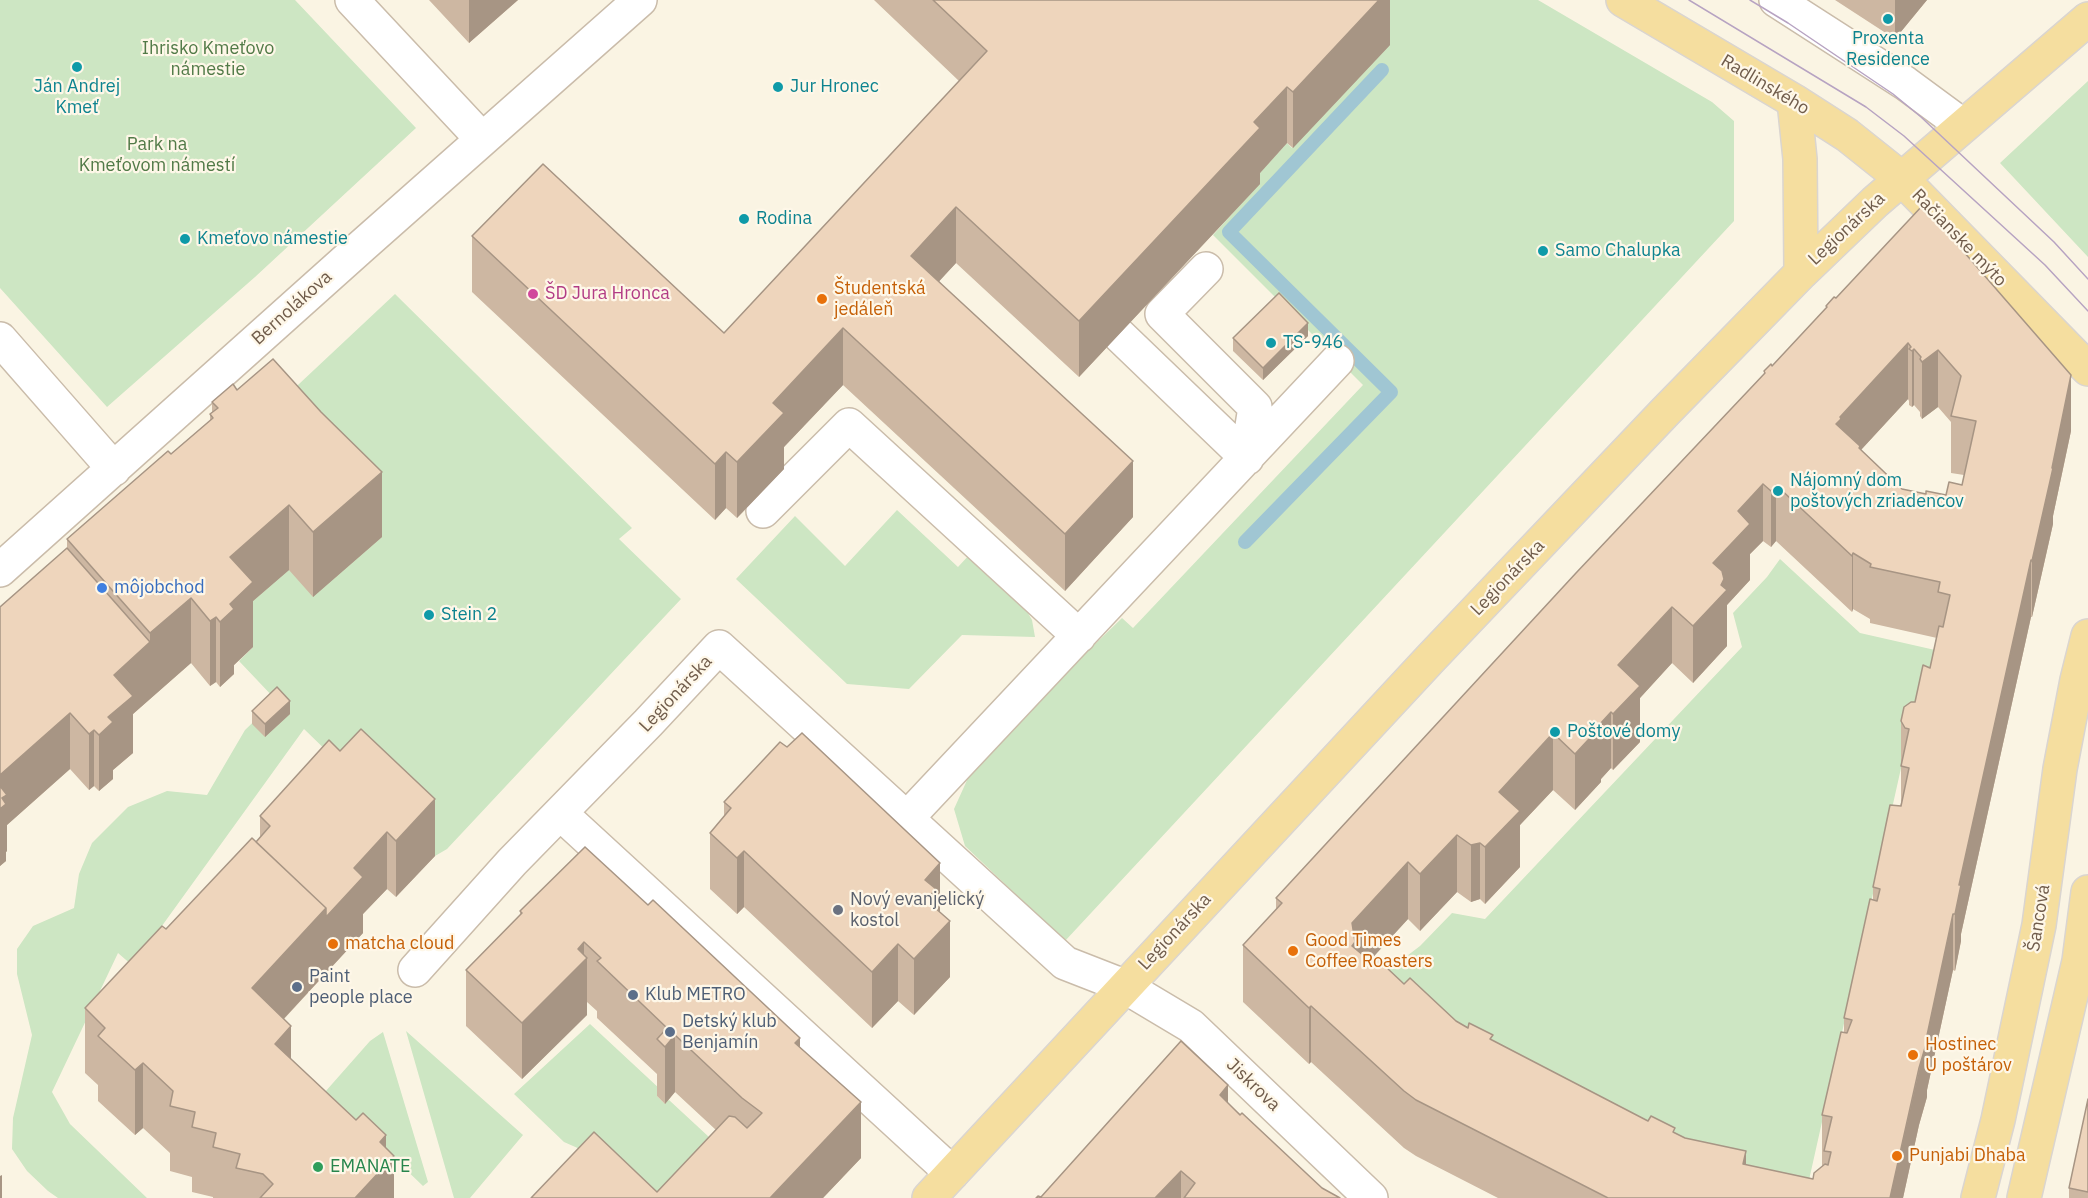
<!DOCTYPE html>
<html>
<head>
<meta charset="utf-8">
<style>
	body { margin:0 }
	canvas { display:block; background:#faf4e3 }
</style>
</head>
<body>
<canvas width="2088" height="1198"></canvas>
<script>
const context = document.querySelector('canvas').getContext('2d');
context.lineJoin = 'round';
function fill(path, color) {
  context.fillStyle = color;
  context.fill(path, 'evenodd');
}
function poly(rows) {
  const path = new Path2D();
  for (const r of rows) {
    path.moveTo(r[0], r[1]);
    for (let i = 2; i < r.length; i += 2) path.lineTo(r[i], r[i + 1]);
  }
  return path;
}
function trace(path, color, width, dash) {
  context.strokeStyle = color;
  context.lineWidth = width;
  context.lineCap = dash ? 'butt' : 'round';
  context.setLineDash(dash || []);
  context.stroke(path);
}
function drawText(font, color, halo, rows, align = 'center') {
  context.font = font + ' "IBM Plex Sans",sans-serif';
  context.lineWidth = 4.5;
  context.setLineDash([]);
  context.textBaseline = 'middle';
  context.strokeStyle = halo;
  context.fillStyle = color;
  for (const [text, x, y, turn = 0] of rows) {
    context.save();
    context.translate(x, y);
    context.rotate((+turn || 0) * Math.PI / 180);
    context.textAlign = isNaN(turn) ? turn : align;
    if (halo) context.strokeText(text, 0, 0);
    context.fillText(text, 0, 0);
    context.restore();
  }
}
const green = poly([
	[0,0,295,0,416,128,255,277,107,407,0,288],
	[1329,0,1538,0,1712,102,1734,121,1734,221,1065,941,965,846,954,809,968,778,1089,650,1122,618,1133,628,1363,385,1213,235,1259,184,1254,179,1287,143,1292,148],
	[2088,81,2088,257,2000,163],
	[395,294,632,528,619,539,681,599,447,849,435,856,304,729,133,966,118,953,52,1092,70,1124,147,1198,58,1198,48,1191,27,1171,12,1149,13,1118,32,1035,17,974,17,949,33,926,74,908,79,874,92,843,128,807,167,791,207,795,245,730,276,700,239,661,253,647,230,622,267,414],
	[897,510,958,567,970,554,1022,603,1032,620,1035,637,962,635,909,689,847,684,736,579,795,516,845,566],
	[1780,559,1860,633,1935,650,1929,680,1914,710,1805,1198,1366,987,1420,946,1452,913,1485,919,1742,647,1733,613,1767,577],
	[590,1024,661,1090,657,1096,664,1103,669,1100,736,1162,648,1198,607,1161,564,1142,514,1094],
	[406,1031,523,1135,470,1198,454,1198],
	[383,1032,428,1182,423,1186,325,1092,370,1041]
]);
const stream = poly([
	[1245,542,1391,392,1229,232,1382,70]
]);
const minor = poly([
	[352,0,482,139],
	[1776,0,1905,83,1962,125],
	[1206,269,1162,314,1255,407,1247,458],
	[1119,335,1247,458],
	[0,339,114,469],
	[763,511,849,425,1079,636],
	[0,570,362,246,640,0],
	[560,813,952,1173],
	[907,818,1337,361],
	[415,970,512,862,648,723,719,647,1065,963,1124,986,1191,1026,1371,1198]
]);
const major = poly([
	[1623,0,1794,101,1847,135,1901,178,2088,369],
	[1794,101,1800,159,1801,273],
	[929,1198,1431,658,1665,412,1801,273,1875,202,2088,19],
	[1978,1198,1998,1120,2039,925,2060,769,2077,680,2088,636],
	[2024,1198,2079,961,2088,892]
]);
const tram = poly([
	[1689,0,1866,107,1904,136,2045,265,2088,311],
	[1750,0,1788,23,1893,94,1921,117,2054,242,2088,279]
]);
const wall = poly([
	[429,0,518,0,469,43],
	[874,0,1390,0,1390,45,1293,148,1287,143,1260,173,1260,184,1079,377,956,263,939,281,1133,517,1065,591,843,385,784,447,784,469,737,518,726,508,715,520,472,292,472,236,724,333,959,81],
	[1835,0,1927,0,1895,39],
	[1923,205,2071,431,2053,516,2053,524,2032,617,2031,617,1961,934,1961,941,1955,971,1953,970,1927,1090,1927,1097,1919,1125,1903,1198,1498,1198,1416,1156,1404,1148,1311,1062,1309,1064,1243,1002,1243,945,1276,910,1276,898,1764,375,1764,371,1772,366,1826,308,1826,306,1836,298],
	[1908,399,1909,401,1909,405,1912,407,1914,405,1920,412,1920,416,1922,419,1938,407,1951,422,1951,473,1964,475,1962,485,1946,495,1926,494,1902,489,1861,450],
	[1763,541,1771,547,1776,541,1852,612,1853,609,1870,619,1870,623,1937,638,1930,668,1915,702,1901,721,1901,803,1873,887,1873,900,1844,1018,1844,1033,1822,1115,1822,1167,1813,1179,1746,1165,1648,1121,1456,1021,1404,984,1374,956,1408,919,1420,931,1457,892,1471,902,1480,899,1485,904,1520,867,1520,825,1553,790,1575,810,1601,782,1601,779,1611,768,1613,770,1640,742,1640,698,1672,663,1693,683,1727,646,1727,605,1750,580,1750,554],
	[1308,336,1263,380,1233,351,1233,338],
	[237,390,382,537,313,597,289,570,253,601,253,647,234,665,234,674,220,687,216,682,210,686,191,663,133,714,133,753,113,770,113,779,99,791,94,786,89,790,70,769,7,825,7,851,6,852,6,861,0,866,0,607,67,548,67,539,171,454,210,421,210,414,212,412,212,402],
	[252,711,290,714,265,737,252,724],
	[329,740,435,856,396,897,387,889,363,914,363,933,284,1019,291,1060,386,1148,394,1198,213,1198,213,1197,192,1192,192,1177,170,1171,170,1153,143,1128,135,1135,98,1101,98,1085,85,1073,85,1008,256,842,260,837,260,816],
	[724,802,940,912,950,977,914,1015,898,1001,872,1028,744,907,737,914,710,889,710,833,724,816],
	[520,911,800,1047,861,1158,823,1198,531,1198,657,1192,716,1130,675,1092,665,1104,657,1096,657,1074,597,1018,597,1011,587,1002,587,1015,522,1079,466,1026,466,970,520,915],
	[2088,1099,2088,1198,2069,1198,2069,1188],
	[1228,1103,1322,1188,1340,1198,1036,1198,1041,1197]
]);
const shadedWall = poly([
	[469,0,518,0,469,43],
	[1379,0,1390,0,1390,45,1293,148,1293,92],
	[1895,0,1927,0,1895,39],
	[1287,87,1287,143,1260,173,1260,184,1079,377,1079,321,1254,122],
	[956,207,956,263,911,312,911,256],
	[1308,323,1308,336,1263,380,1263,368],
	[843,328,843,385,784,447,784,469,737,518,737,462,773,403],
	[1908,343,1908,399,1860,451,1836,424,1840,417],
	[1914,349,1914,405,1912,407,1912,351],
	[1938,350,1938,407,1922,419,1922,362],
	[2071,375,2071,431,2053,516,2053,524,2032,617,2032,561],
	[726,452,726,508,715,520,715,464],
	[1133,461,1133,517,1065,591,1065,534],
	[382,472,382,537,313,597,313,532],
	[1763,484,1763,541,1750,554,1750,580,1727,605,1727,646,1693,683,1693,626,1713,563,1738,511],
	[1776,485,1776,541,1771,547,1771,491],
	[289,505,289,570,253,601,253,647,234,665,234,674,220,687,220,622,230,557],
	[1853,553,1853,609,1852,612,1852,556],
	[2031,560,2031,617,1961,934,1961,941,1955,971,1955,914,1959,885],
	[191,598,191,663,133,714,133,753,113,770,113,779,99,791,99,735,108,717,114,675,150,642,150,633],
	[1672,607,1672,663,1640,698,1640,742,1613,770,1613,714,1618,665],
	[216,617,216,682,210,686,210,621],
	[290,701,290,714,265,737,265,724],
	[1611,712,1611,768,1601,779,1601,782,1575,810,1575,754],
	[70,713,70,769,7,825,7,851,6,852,6,861,0,866,0,775],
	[94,730,94,786,89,790,89,734],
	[1553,733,1553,790,1520,825,1520,867,1485,904,1485,847,1499,792],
	[435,799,435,856,396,897,396,841],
	[387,832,387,889,363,914,363,933,326,973,326,917,354,868],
	[1457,835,1457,892,1420,931,1420,874],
	[1480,843,1480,899,1471,902,1471,845],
	[744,851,744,907,737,914,737,858],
	[1408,862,1408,919,1355,977,1352,946,1352,923],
	[940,863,940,920,950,921,950,977,914,1015,914,959,925,880],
	[326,908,326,973,252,1053,252,988],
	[1953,914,1953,970,1927,1090,1927,1097,1919,1125,1903,1198,1890,1198,1926,1040],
	[584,942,584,961,587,958,587,1015,522,1079,522,1023,578,949],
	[898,944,898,1001,872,1028,872,972],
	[1311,1006,1311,1062,1309,1064,1309,1008],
	[291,1026,291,1091,275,1044],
	[675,1035,675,1092,665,1104,665,1047],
	[800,1038,800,1095,795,1043],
	[143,1063,143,1128,135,1135,135,1070],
	[1228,1085,1228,1141,1220,1095],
	[861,1102,861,1158,823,1198,770,1198],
	[386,1135,386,1165,394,1156,394,1198,355,1198,380,1142],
	[1746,1151,1746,1198,1743,1164],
	[1181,1171,1181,1198,1155,1198],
	[2,1175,2,1198,0,1198,0,1176]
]);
const building = poly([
	[933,0,1379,0,1293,92,1287,87,1254,122,1260,128,1079,321,956,207,911,256,1133,461,1065,534,843,328,773,403,784,413,737,462,726,452,715,464,472,236,543,164,724,333,987,51,933,0],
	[1923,205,2071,375,2052,468,2053,468,2032,561,2031,560,1959,885,1961,885,1955,914,1953,914,1926,1040,1927,1041,1919,1068,1890,1198,1608,1198,1416,1100,1404,1091,1311,1006,1309,1008,1243,945,1282,903,1276,898,1576,573,1765,373,1764,371,1771,364,1772,366,1827,307,1826,306,1834,297,1836,298,1923,205],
	[1908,343,1911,347,1909,349,1912,351,1914,349,1921,357,1920,359,1922,362,1938,350,1961,376,1951,416,1976,421,1962,485,1949,482,1946,495,1926,491,1926,494,1902,489,1859,448,1860,446,1836,424,1841,419,1840,417,1908,343],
	[1763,484,1771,491,1776,485,1852,556,1853,553,1871,564,1870,567,1940,582,1938,592,1950,595,1943,627,1939,626,1930,668,1923,665,1915,702,1911,702,1904,707,1901,721,1905,728,1909,729,1901,766,1909,768,1901,806,1890,805,1873,887,1880,889,1877,901,1870,899,1844,1018,1852,1020,1847,1033,1841,1032,1822,1115,1832,1117,1824,1151,1831,1152,1828,1165,1825,1164,1814,1173,1813,1179,1743,1164,1746,1151,1685,1138,1673,1132,1675,1128,1651,1116,1648,1121,1490,1039,1493,1035,1469,1023,1468,1028,1456,1021,1410,978,1404,984,1369,951,1364,956,1352,946,1355,942,1352,923,1408,862,1420,874,1457,835,1471,845,1480,843,1485,847,1520,811,1499,792,1553,733,1575,754,1601,726,1600,724,1611,712,1613,714,1640,686,1618,665,1672,607,1693,626,1727,590,1721,585,1724,579,1722,571,1713,563,1750,524,1738,511,1763,484],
	[1279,293,1308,323,1263,368,1233,338,1279,293],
	[273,359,321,412,382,472,313,532,289,505,230,557,253,582,230,604,234,609,220,622,216,617,210,621,191,598,150,633,67,539,168,451,171,454,213,418,210,414,218,408,212,402,233,384,237,390,273,359],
	[67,548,150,642,114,675,133,696,108,717,113,722,99,735,94,730,89,734,70,713,0,775,0,607,67,548],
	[277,687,290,701,265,724,252,711,277,687],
	[361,729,435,799,396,841,387,832,354,868,363,877,326,917,326,908,256,842,270,826,260,816,329,740,340,751,361,729],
	[802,733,940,863,925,880,936,889,926,900,950,921,914,959,898,944,872,972,744,851,737,858,710,833,731,808,724,802,780,742,787,747,802,733],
	[0,786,7,795,2,798,6,804,0,809,0,786],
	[252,838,326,908,252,988,291,1026,275,1044,356,1120,363,1113,386,1135,380,1142,394,1156,355,1198,260,1198,273,1184,263,1174,236,1168,240,1154,213,1147,216,1133,192,1127,195,1112,170,1106,173,1091,143,1063,135,1070,98,1036,105,1028,85,1008,162,926,166,929,252,838],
	[585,847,648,905,653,900,800,1038,795,1043,861,1102,770,1198,531,1198,594,1132,657,1192,729,1116,735,1117,747,1128,762,1113,742,1098,675,1035,665,1047,657,1039,667,1028,597,961,601,958,584,942,578,949,587,958,522,1023,466,970,522,913,520,911,585,847],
	[1181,1041,1228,1085,1220,1095,1240,1115,1242,1113,1322,1188,1340,1198,1184,1198,1195,1183,1181,1171,1155,1198,1036,1198,1038,1196,1041,1197,1181,1041],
	[2088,1099,2088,1192,2069,1188,2088,1099]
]);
const markers = [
	[1888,19,6,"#0f9aa8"],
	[77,67,6,"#0f9aa8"],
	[778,87,6,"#0f9aa8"],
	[744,219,6,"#0f9aa8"],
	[185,239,6,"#0f9aa8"],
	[1543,251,6,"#0f9aa8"],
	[533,294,6,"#d1479c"],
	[822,299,6,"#e8710a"],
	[1271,343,6,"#0f9aa8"],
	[1778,491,6,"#0f9aa8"],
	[102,588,6,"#3f7fe0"],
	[429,615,6,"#0f9aa8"],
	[1555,732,6,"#0f9aa8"],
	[838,910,6,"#6b7280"],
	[333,944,6,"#e8710a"],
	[1293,951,6,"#e8710a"],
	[297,987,6,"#5c6f8a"],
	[633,995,6,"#5c6f8a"],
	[670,1032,6,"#5c6f8a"],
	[1913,1055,6,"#e8710a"],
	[1897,1156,6,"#e8710a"],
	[318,1167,6,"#2e9e5b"]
];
const cultureNames = [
	["Proxenta",1888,39,"center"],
	["Residence",1888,60,"center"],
	["Ján Andrej",77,87,"center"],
	["Kmeť",77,108,"center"],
	["Jur Hronec",790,87],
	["Rodina",756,219],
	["Kmeťovo námestie",197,239],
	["Samo Chalupka",1555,251],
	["TS-946",1283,343],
	["Nájomný dom",1790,481],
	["poštových zriadencov",1790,502],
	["Stein 2",441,615],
	["Poštové domy",1567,732]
];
const parkNames = [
	["Ihrisko Kmeťovo",208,49],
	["námestie",208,70],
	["Park na",157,145],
	["Kmeťovom námestí",157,166]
];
const streetNames = [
	["Radlinského",1765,85,31],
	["Legionárska",1847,229,-43],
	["Račianske mýto",1959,238,46],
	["Bernolákova",292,308,-42],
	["Legionárska",1508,578,-46],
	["Legionárska",676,694,-47],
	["Šancová",2039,918,-81],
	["Legionárska",1175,932,-47],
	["Jiskrova",1253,1085,44]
];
const foodNames = [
	["Študentská",834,289],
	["jedáleň",834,310],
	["Good Times",1305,941],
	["Coffee Roasters",1305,962],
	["matcha cloud",345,944],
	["Hostinec",1925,1045],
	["U poštárov",1925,1066],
	["Punjabi Dhaba",1909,1156]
];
const hotelNames = [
	["ŠD Jura Hronca",545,294]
];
const shopNames = [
	["môjobchod",114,588]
];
const worshipNames = [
	["Nový evanjelický",850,900],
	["kostol",850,921]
];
const serviceNames = [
	["Paint",309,977],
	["people place",309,998],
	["Klub METRO",645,995],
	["Detský klub",682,1022],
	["Benjamín",682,1043]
];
const leisureNames = [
	["EMANATE",330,1167]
];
fill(green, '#cde6c3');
trace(stream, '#a0c6d3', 14);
trace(minor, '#cabcaa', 36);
trace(major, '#dad5d0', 36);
trace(minor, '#fff', 33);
trace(major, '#f5de9f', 33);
trace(tram, '#b7a3c2', 1.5);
fill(wall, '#cdb7a2');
fill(shadedWall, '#a79584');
fill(building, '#eed5bc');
trace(building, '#a79584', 1.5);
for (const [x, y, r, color] of markers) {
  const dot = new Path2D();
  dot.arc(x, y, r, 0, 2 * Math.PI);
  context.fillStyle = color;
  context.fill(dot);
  trace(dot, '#fef7e8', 2);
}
drawText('18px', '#0d838f', '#fef7e8', cultureNames, 'left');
drawText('18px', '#517a47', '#fef7e8', parkNames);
drawText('18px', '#705c4b', '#fef7e8', streetNames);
drawText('18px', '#c56008', '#fef7e8', foodNames, 'left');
drawText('18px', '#b23c85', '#fef7e8', hotelNames, 'left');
drawText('18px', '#366cbe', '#fef7e8', shopNames, 'left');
drawText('18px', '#5b616d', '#fef7e8', worshipNames, 'left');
drawText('18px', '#4e5e75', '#fef7e8', serviceNames, 'left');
drawText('18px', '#27864d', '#fef7e8', leisureNames, 'left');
</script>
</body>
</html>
